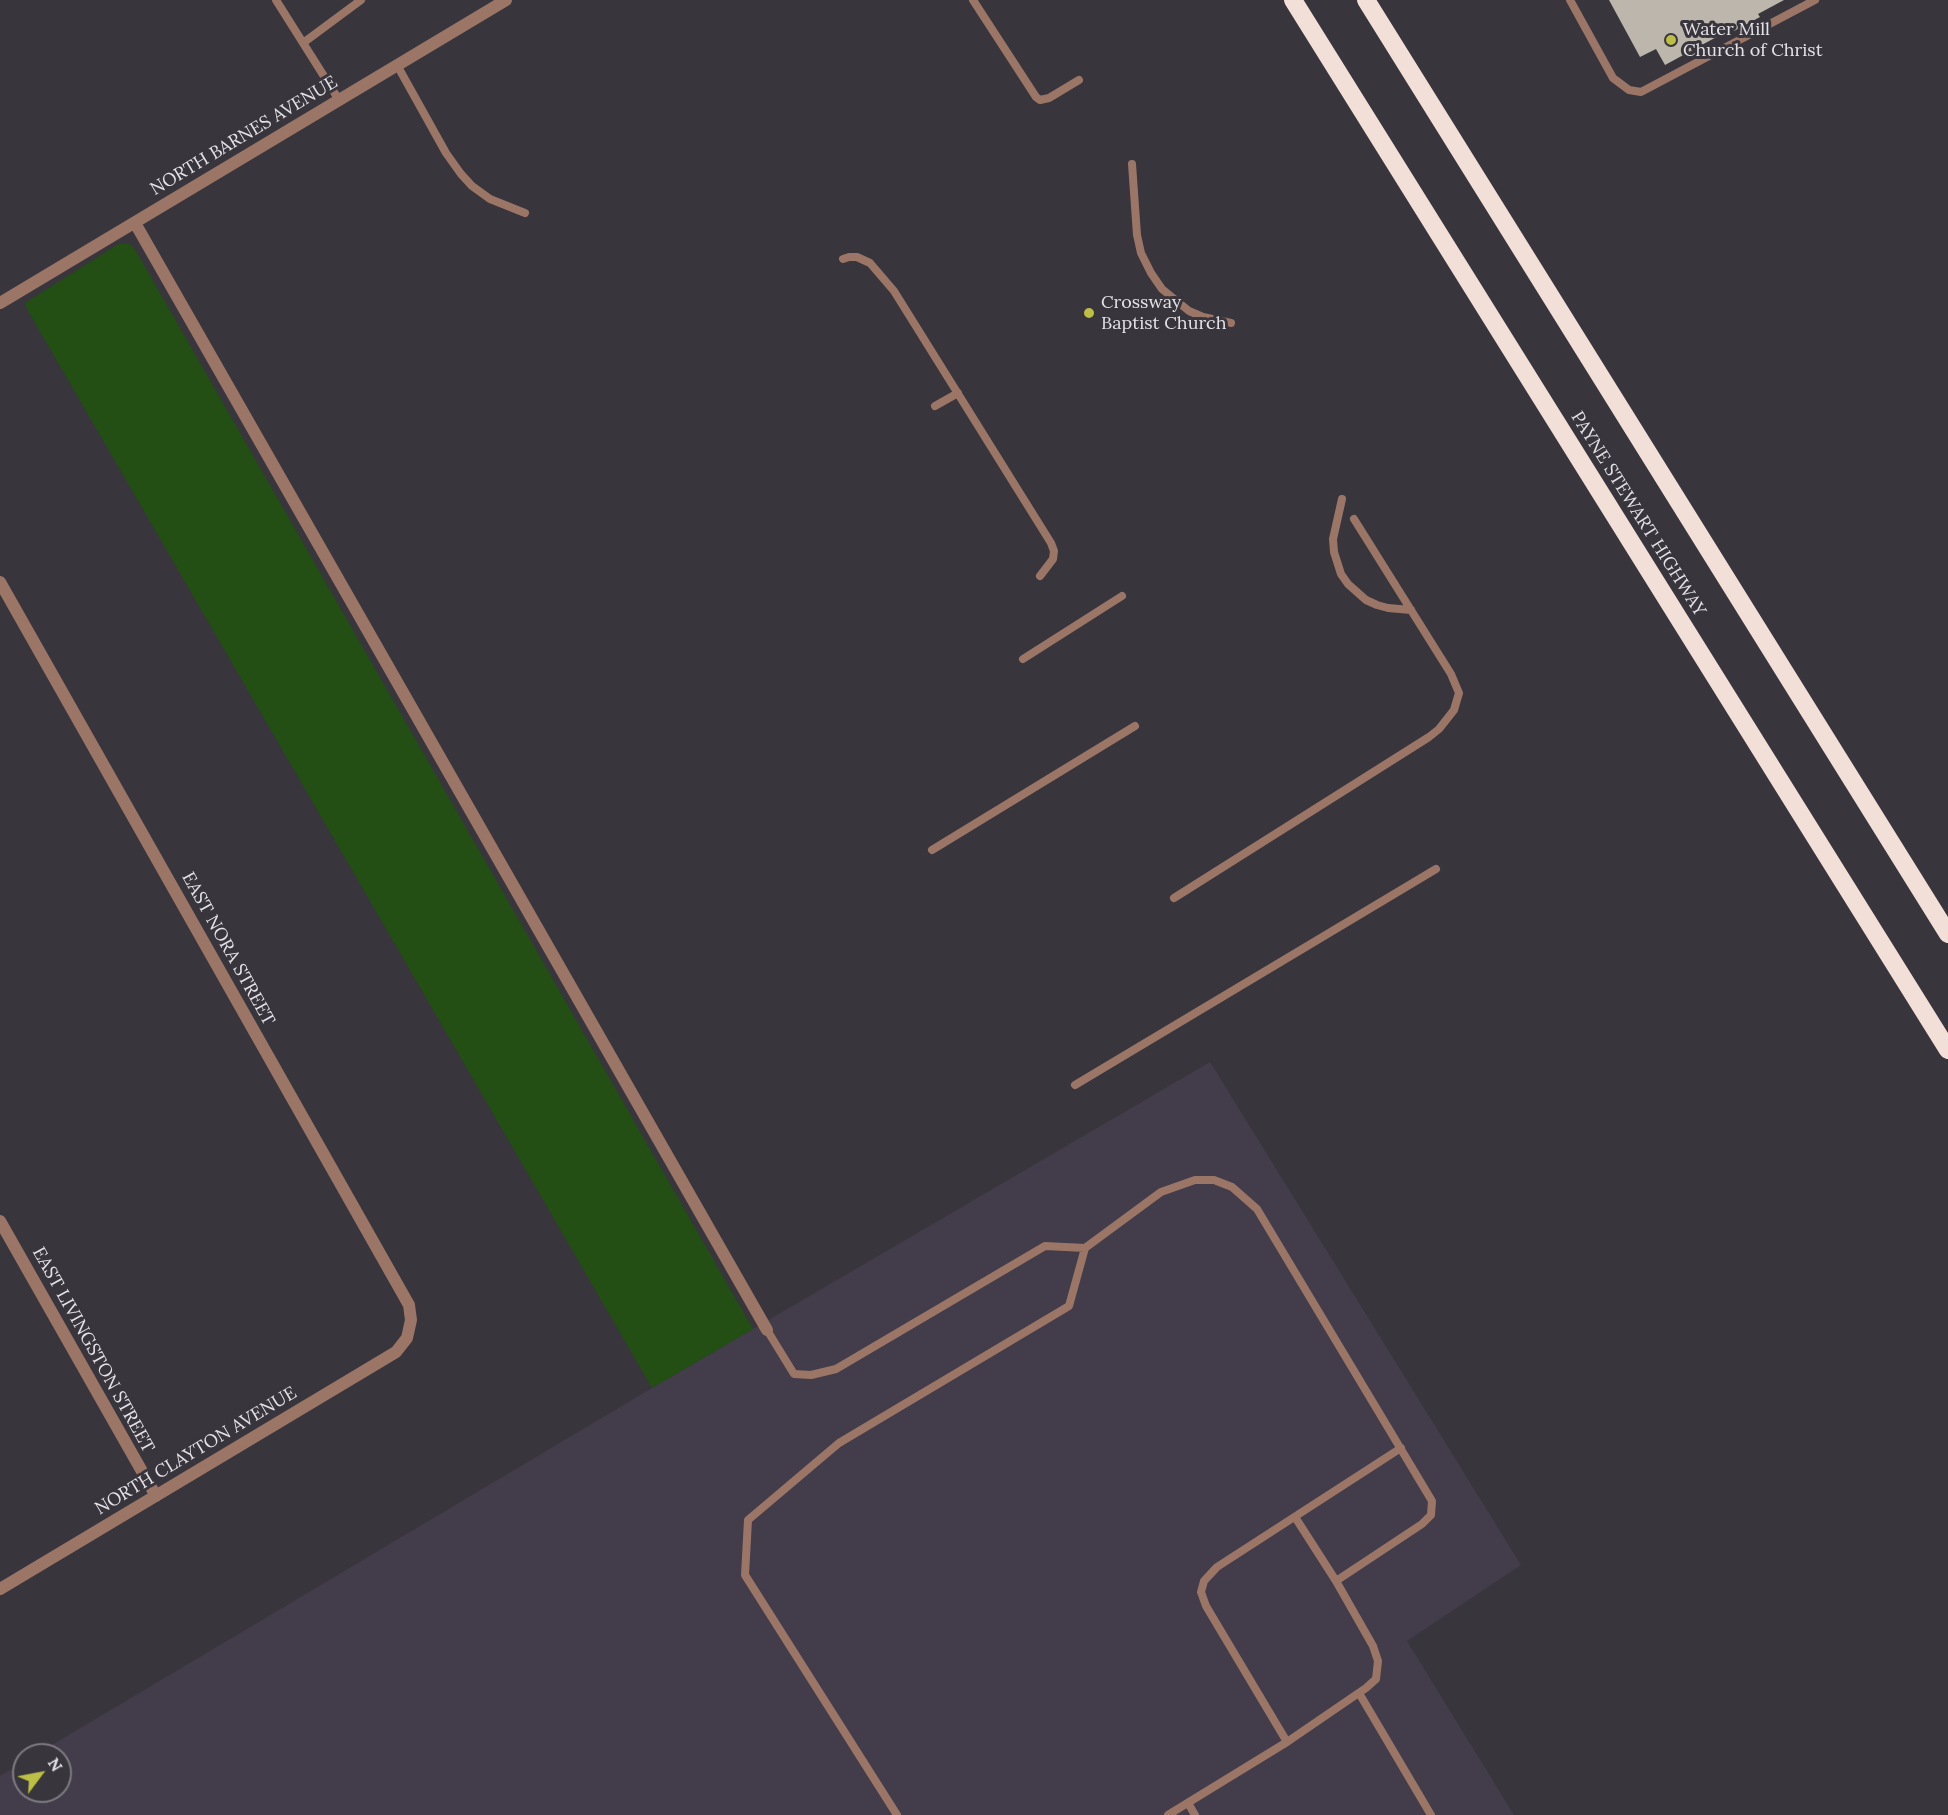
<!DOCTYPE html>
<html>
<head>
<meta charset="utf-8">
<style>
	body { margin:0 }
	#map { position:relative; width:1948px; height:1815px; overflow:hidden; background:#39353d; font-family:Lora,serif }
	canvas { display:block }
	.north { position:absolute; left:12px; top:1743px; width:60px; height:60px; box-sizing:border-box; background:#39353d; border:2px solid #7d7a81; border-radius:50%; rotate:58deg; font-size:16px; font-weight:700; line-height:24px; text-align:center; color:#e4e2e7 }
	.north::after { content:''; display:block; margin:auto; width:21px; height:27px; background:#bcbf43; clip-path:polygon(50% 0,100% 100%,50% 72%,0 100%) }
</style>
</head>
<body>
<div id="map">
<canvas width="1948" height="1815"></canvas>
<div class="north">N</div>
</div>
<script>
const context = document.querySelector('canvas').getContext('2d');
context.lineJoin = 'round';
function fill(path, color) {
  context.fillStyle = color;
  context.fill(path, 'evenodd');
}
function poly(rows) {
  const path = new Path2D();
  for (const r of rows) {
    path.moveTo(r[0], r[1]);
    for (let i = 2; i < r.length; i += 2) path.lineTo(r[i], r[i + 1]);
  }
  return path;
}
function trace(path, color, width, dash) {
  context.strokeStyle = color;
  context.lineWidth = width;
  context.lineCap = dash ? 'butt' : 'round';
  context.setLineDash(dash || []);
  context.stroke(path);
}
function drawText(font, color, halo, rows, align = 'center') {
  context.font = font + ' Lora,serif';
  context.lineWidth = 6;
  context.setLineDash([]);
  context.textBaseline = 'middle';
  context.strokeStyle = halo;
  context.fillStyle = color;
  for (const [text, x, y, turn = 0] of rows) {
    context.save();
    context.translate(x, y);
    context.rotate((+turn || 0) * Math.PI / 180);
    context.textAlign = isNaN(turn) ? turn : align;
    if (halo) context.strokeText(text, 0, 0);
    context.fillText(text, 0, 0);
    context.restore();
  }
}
const built = poly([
	[1210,1062,1521,1565,1407,1641,1514,1815,0,1815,0,1776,24,1762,24,1791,60,1791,60,1755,35,1755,652,1388]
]);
const green = poly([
	[120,243,130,244,136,251,753,1329,652,1388,28,311,25,303]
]);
const building = poly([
	[1609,0,1784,0,1758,14,1760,17,1734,31,1733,28,1665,65,1656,49,1640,57]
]);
const service = poly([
	[276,0,339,100],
	[973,0,1036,97,1040,100,1049,98,1079,80],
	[1570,0,1613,78,1629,90,1641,92,1815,0],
	[303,43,361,0],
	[397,65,446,153,461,174,472,186,490,199,525,213],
	[1132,164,1137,235,1141,253,1151,273,1162,289,1189,311,1203,317,1231,323],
	[843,259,849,257,857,257,870,263,894,291,1051,543,1054,551,1053,559,1040,576],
	[935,406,958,393],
	[1342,499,1333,539,1334,552,1341,574,1348,584,1366,600,1377,605,1388,608,1411,610],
	[1023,659,1122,596],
	[932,850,1135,726],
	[1174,898,1429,737,1439,729,1454,710,1459,693,1451,674,1354,519],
	[1075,1085,1436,869],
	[767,1330,794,1374,811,1375,836,1369,1045,1246,1085,1248],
	[1295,1517,1336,1581],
	[1359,1693,1431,1815],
	[1287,1742,1206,1606,1201,1592,1204,1581,1217,1567,1401,1448],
	[1188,1803,1195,1815],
	[897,1815,745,1575,748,1520,839,1443,1069,1306,1085,1248,1161,1192,1195,1180,1214,1180,1232,1187,1257,1209,1432,1501,1431,1515,1422,1524,1336,1581,1373,1646,1378,1661,1376,1679,1366,1688,1287,1742,1168,1815]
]);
const minor = poly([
	[135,223,767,1330],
	[0,303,506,0],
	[0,582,409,1305,411,1320,407,1338,396,1352,0,1589],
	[0,1221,156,1496]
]);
const motorway = poly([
	[1293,0,1948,1050],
	[1366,0,1948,934]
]);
const markers = [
	[1671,40,6,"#bcbf43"],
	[1089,313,6,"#bcbf43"]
];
const poiNames = [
	["Water Mill",1683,30],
	["Church of Christ",1683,51],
	["Crossway",1101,303],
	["Baptist Church",1101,324]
];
const streetNames = [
	["NORTH BARNES AVENUE",244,136,-31],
	["PAYNE STEWART HIGHWAY",1638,514,58],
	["EAST NORA STREET",228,949,61],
	["EAST LIVINGSTON STREET",93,1350,61],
	["NORTH CLAYTON AVENUE",196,1451,-31]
];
fill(built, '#433c4a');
fill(green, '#234e14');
fill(building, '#bcb6ad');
trace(service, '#9b7667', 8);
trace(minor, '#9b7667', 12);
trace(motorway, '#f2e0d8', 18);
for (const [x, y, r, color] of markers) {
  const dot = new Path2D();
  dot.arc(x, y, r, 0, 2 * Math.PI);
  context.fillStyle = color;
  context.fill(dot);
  trace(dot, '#39353d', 2);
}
drawText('18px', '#e4e2e7', '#39353d', poiNames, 'left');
drawText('18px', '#e4e2e7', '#39353d', streetNames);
</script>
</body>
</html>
